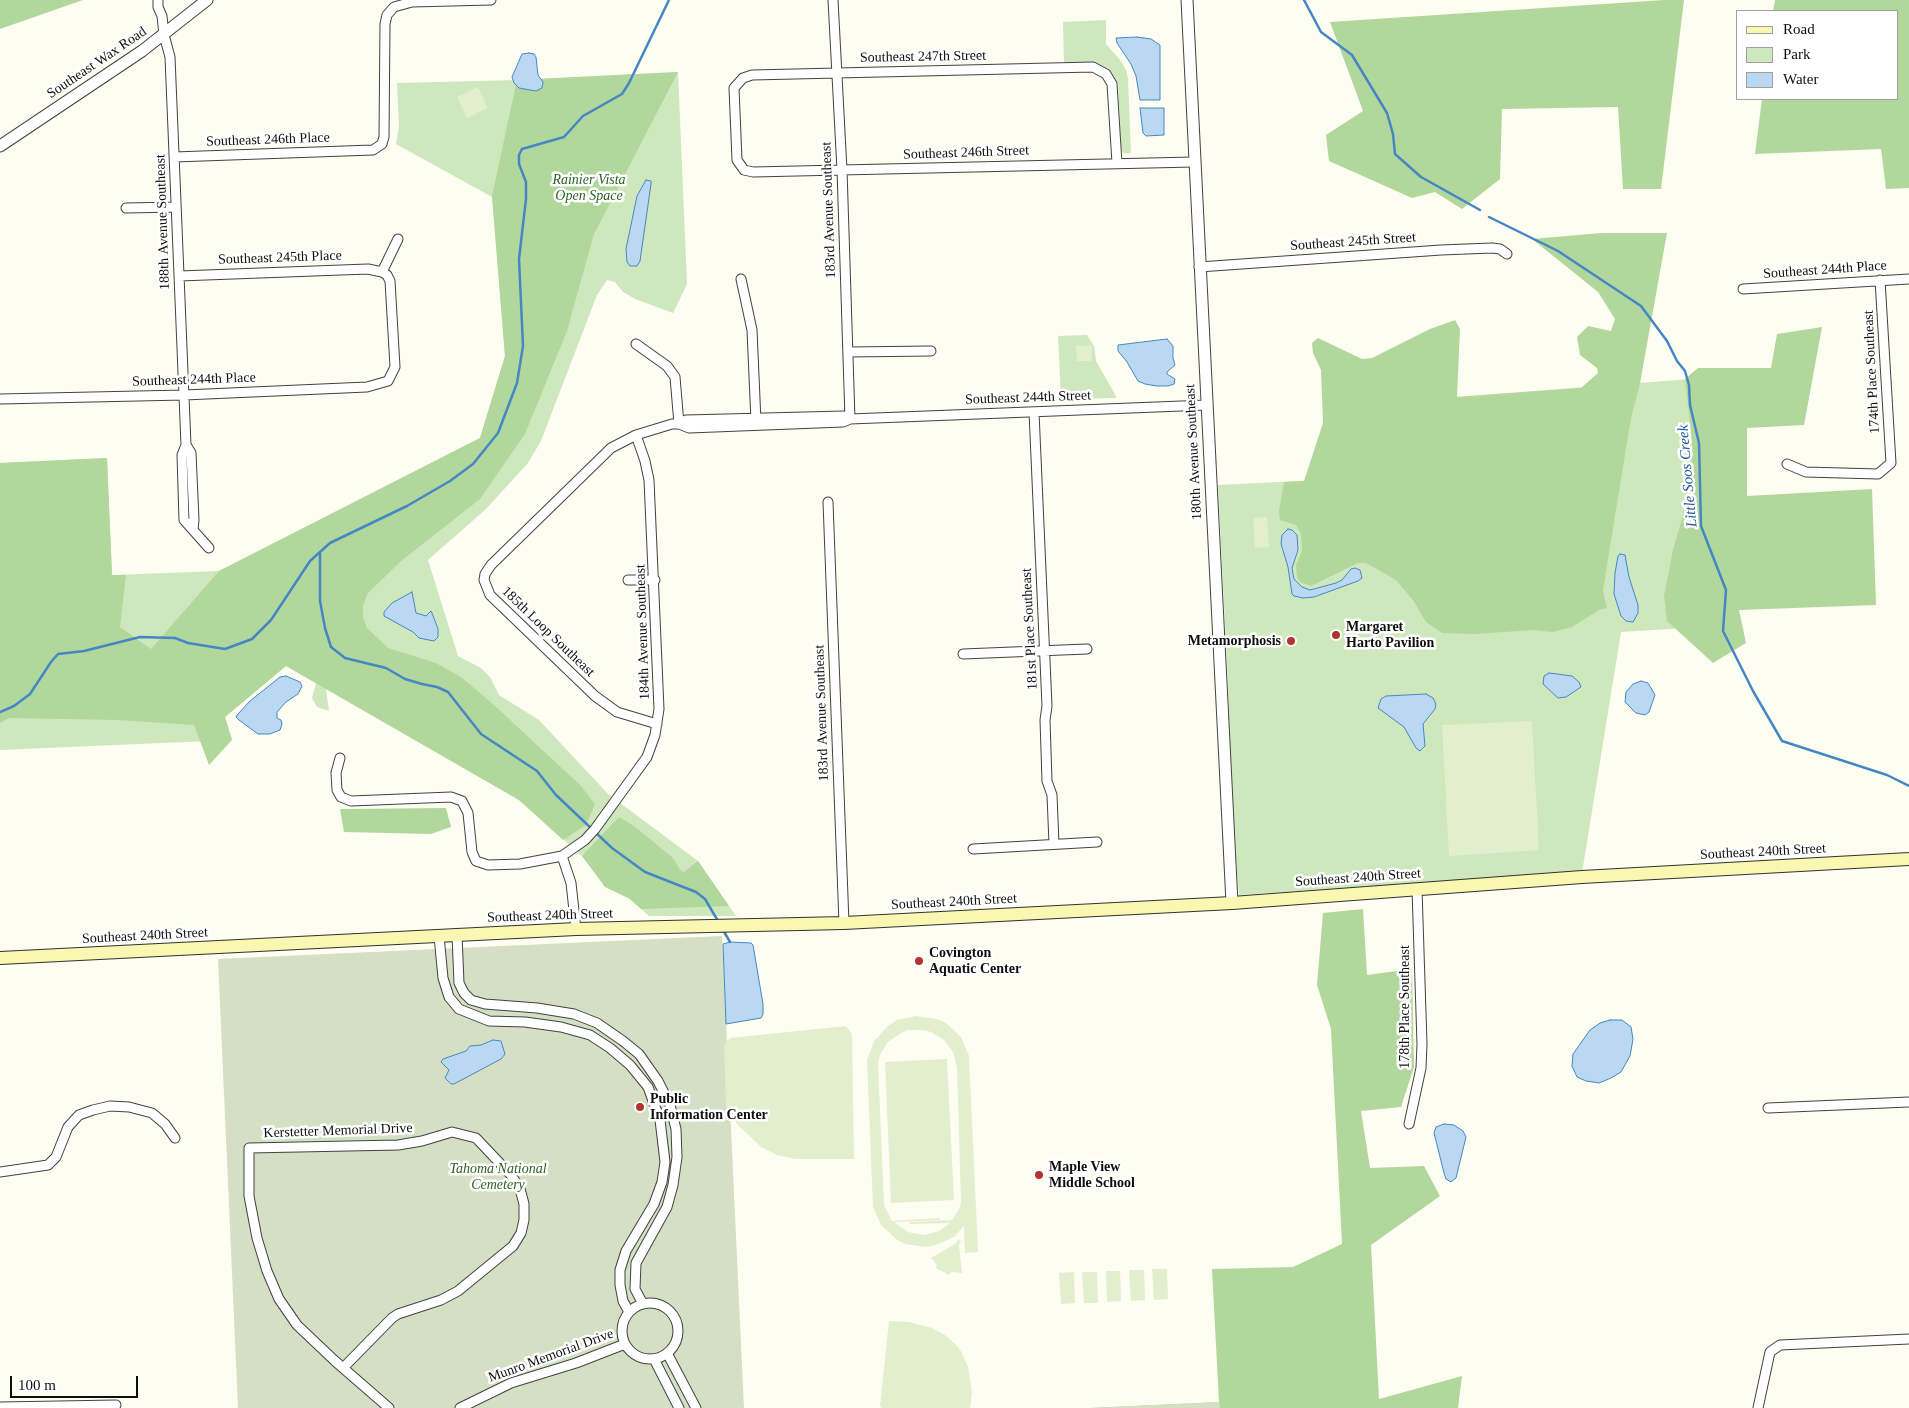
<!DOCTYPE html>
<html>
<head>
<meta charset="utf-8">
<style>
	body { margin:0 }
	#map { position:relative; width:1909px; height:1408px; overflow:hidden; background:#fefdf2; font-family:Georgia,serif }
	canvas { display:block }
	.legend { position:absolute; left:1736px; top:10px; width:162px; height:90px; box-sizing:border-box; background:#fff; border:1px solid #9f9f9f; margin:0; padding:6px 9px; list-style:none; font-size:15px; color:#0f0f0f }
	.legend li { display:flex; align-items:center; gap:10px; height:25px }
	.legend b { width:25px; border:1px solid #9f9f9f }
	.scale { position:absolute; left:10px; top:1376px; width:128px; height:22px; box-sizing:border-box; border:2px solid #0f0f0f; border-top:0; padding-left:6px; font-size:15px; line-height:18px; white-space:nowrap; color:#0f0f0f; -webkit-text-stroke:4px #fff; paint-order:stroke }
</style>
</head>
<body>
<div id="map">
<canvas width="1909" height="1408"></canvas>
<ul class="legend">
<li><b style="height:6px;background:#f9f7b1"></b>Road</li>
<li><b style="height:14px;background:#cfe7bd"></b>Park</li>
<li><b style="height:14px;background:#bad8f2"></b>Water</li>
</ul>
<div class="scale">100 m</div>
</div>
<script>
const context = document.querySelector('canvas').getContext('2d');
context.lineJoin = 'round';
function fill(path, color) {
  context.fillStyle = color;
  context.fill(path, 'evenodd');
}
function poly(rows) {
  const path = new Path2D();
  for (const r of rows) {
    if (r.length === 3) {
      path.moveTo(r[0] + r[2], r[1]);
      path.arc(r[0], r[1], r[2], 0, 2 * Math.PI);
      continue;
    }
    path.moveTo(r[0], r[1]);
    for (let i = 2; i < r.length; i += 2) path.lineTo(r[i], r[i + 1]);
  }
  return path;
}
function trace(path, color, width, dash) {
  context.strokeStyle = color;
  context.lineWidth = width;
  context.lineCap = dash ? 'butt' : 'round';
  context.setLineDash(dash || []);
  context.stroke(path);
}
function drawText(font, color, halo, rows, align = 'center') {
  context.font = font + ' Georgia,serif';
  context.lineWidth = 5;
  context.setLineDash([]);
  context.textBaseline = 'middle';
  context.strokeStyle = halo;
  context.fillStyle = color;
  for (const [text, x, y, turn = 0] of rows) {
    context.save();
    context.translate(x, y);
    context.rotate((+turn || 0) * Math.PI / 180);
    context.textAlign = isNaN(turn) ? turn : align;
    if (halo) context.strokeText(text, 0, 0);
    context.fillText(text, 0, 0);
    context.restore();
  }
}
const green = poly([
	[1106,20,1106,44,1121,61,1126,70,1128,78,1131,153,1123,153,1121,148,1118,84,1109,69,1093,62,1064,63,1063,22],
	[678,72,687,284,673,313,635,299,623,292,615,282,607,280,597,295,541,441,528,463,486,509,428,560,458,656,481,668,490,677,499,695,539,720,608,794,698,861,736,916,649,916,519,800,326,689,329,711,317,707,312,698,316,683,286,666,225,717,232,740,0,750,0,463,107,458,112,575,219,571,480,438,505,356,492,197,396,144,399,127,397,83,517,80],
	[1087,335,1094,346,1096,361,1117,398,1061,399,1058,336],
	[1691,379,1703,627,1621,632,1582,873,1239,895,1235,851,1229,739,1228,684,1218,485,1340,479,1336,406]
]);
const forest = poly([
	[0,0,83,0,0,29],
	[1664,0,1684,0,1661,189,1623,189,1618,107,1502,109,1500,179,1462,209,1435,192,1412,198,1329,161,1326,135,1363,111,1330,22],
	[1775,0,1909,0,1909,188,1886,189,1881,149,1755,154,1762,99,1898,99,1898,11,1773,11],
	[678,72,594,234,567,331,525,434,480,499,401,561,368,593,363,605,363,617,367,628,388,648,436,663,461,677,494,705,580,785,595,804,586,825,563,840,519,800,286,666,225,717,232,740,209,765,194,725,117,720,9,718,0,723,0,463,107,458,112,575,126,575,120,627,151,649,219,571,480,438,505,356,492,196,517,80],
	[1601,233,1667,233,1640,383,1631,418,1603,590,1607,608,1599,610,1572,627,1553,632,1533,630,1475,634,1442,633,1426,622,1413,600,1396,580,1366,563,1358,563,1311,586,1300,582,1297,577,1296,565,1302,551,1301,534,1296,525,1280,520,1279,511,1284,482,1304,481,1323,423,1321,370,1313,353,1312,343,1318,338,1362,359,1372,358,1430,329,1455,320,1460,329,1457,397,1581,388,1598,373,1597,368,1580,355,1577,337,1588,326,1611,331,1615,319,1598,292,1532,239],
	[1822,327,1804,425,1747,428,1747,496,1872,489,1876,605,1739,610,1746,643,1713,663,1667,621,1664,596,1673,550,1691,487,1692,438,1685,379,1698,368,1771,368,1777,334],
	[446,808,451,827,431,834,344,832,340,809],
	[619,817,634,826,673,858,681,871,684,872,698,861,729,906,641,909,630,899,605,887,582,856],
	[1363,909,1367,975,1412,969,1414,1067,1401,1107,1361,1111,1370,1168,1424,1166,1440,1196,1371,1245,1379,1399,1462,1376,1458,1408,1090,1408,1219,1402,1212,1269,1293,1267,1342,1244,1331,1029,1317,985,1323,913]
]);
const cemetery = poly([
	[722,936,744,1408,238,1408,218,959],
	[1219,1402,1220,1408,1090,1408]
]);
const pitch = poly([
	[478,87,488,108,467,118,457,97],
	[1092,345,1092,361,1077,361,1076,346],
	[1267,517,1269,547,1255,548,1253,518],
	[1532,721,1539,850,1449,856,1442,725],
	[916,1016,937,1019,946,1023,961,1037,969,1056,978,1252,965,1253,964,1226,954,1237,936,1245,925,1247,905,1244,896,1239,881,1225,873,1207,867,1060,874,1041,888,1026,897,1020],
	[908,1030,923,1030,931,1032,944,1040,953,1052,957,1067,961,1202,959,1209,952,1220,910,1222,910,1224,950,1223,939,1231,924,1235,908,1232,894,1222,940,1220,940,1218,892,1221,884,1205,878,1062,880,1055,888,1042,901,1033],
	[846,1026,852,1034,854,1159,795,1159,777,1155,761,1147,737,1124,726,1106,724,1045,730,1038],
	[947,1059,954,1200,891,1203,885,1062],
	[958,1239,961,1241,959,1245,962,1273,951,1272,949,1275,936,1268,937,1265,931,1258,955,1244],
	[1152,1269,1167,1269,1168,1299,1154,1300],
	[1129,1270,1144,1270,1145,1300,1131,1301],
	[1106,1271,1120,1271,1121,1301,1107,1302],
	[1074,1272,1075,1303,1061,1304,1059,1273],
	[1082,1272,1097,1272,1098,1303,1084,1303],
	[889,1321,909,1322,932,1328,945,1335,956,1345,961,1351,968,1367,972,1392,970,1408,882,1408,880,1406]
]);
const water = poly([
	[1137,37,1151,39,1160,45,1160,100,1140,100,1136,76,1131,64,1117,43,1116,38,1137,37],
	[529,53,534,54,536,57,538,75,543,82,542,88,536,91,519,88,514,83,512,77,522,54,529,53],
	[1140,108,1164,108,1164,135,1146,136,1143,133,1140,108],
	[646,180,651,181,651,184,640,261,637,266,630,266,627,262,626,249,637,196,646,180],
	[1167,339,1173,346,1173,358,1175,365,1167,372,1167,374,1175,379,1174,384,1168,386,1157,386,1145,384,1138,381,1127,362,1118,351,1118,345,1167,339],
	[1288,529,1292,530,1297,535,1298,550,1292,568,1294,579,1302,587,1310,590,1336,583,1342,580,1351,569,1355,568,1360,570,1362,578,1358,581,1314,597,1303,598,1294,596,1292,594,1288,567,1281,544,1282,535,1288,529],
	[1620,554,1625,555,1629,577,1638,605,1638,613,1633,622,1626,621,1621,616,1614,594,1615,573,1618,556,1620,554],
	[412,592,416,613,426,616,431,611,432,613,438,629,438,637,434,641,419,638,413,632,384,616,384,612,392,603,412,592],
	[1549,673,1572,676,1579,682,1581,687,1566,697,1558,698,1543,684,1544,676,1549,673],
	[286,676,300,682,302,686,298,694,286,702,277,712,277,718,281,720,282,724,280,730,270,734,258,734,239,720,236,717,238,714,250,701,280,677,286,676],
	[1641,681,1648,683,1655,695,1649,712,1645,715,1636,713,1625,702,1626,692,1633,684,1641,681],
	[1426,694,1433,698,1436,704,1435,709,1423,724,1425,746,1420,751,1416,748,1404,727,1378,708,1381,699,1386,696,1426,694],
	[730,942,751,943,753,945,763,1004,763,1014,761,1018,726,1024,723,944,730,942],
	[1610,1020,1622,1020,1631,1027,1633,1039,1630,1056,1621,1072,1611,1078,1599,1083,1586,1081,1577,1077,1572,1066,1573,1054,1590,1030,1600,1023,1610,1020],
	[493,1040,501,1041,505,1054,501,1059,454,1084,451,1084,445,1078,449,1070,441,1062,443,1059,466,1051,470,1046,481,1045,493,1040],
	[1444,1124,1454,1125,1463,1131,1466,1137,1456,1178,1451,1182,1446,1179,1444,1173,1434,1133,1436,1127,1444,1124]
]);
const stream = poly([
	[1304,0,1321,32,1352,55,1387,113,1393,134,1395,154,1421,177,1480,210],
	[1489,217,1558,251,1641,306,1667,341,1677,361,1685,371,1689,385,1690,405,1699,443,1701,526,1726,590,1723,631,1753,691,1782,741,1887,775,1909,786],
	[320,553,320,601,325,628,331,647,345,658,386,668,405,679,422,684,437,687,448,692,481,734,537,771,556,795,612,848,645,872,696,892,705,899,718,921],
	[0,712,14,706,30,694,51,662,58,654,84,651,140,637,175,638,188,643,225,649,252,639,271,620,310,561,330,543,407,506,450,481,473,464,498,433,517,383,523,346,519,259,526,199,526,182,519,164,519,155,522,149,564,137,583,116,622,94,629,83,669,0],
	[723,930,730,942]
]);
const minor = poly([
	[158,0,158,7,162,16,164,35,170,57,186,445],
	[833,0,842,170,850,419,1207,405],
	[174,157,373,150,382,144,384,137,385,24,387,15,394,7,412,2,491,0],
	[1117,163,1112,84,1106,74,1093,67,752,75,743,78,734,88,737,160,744,170,753,172,1194,162],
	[126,208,176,207],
	[1199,267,1441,250,1492,248,1500,249,1507,254],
	[179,276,368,269,382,272],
	[741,279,752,330,756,422],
	[1743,289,1909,279],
	[636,344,667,366,675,377,679,424],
	[848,352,931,351],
	[0,399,184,395,367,387,388,381,395,367,390,281,387,275,382,272,398,239],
	[1034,412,1047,706,1045,720,1047,781,1052,795,1054,844],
	[1787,464,1806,472,1878,474,1891,463,1880,280],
	[828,502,844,923],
	[193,530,194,520,191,453,186,445,182,455,184,520,209,548],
	[628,580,655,580],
	[963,654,1087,649],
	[657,724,617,712,595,696,490,595,484,580,485,574,491,565,611,448,636,435,672,424,679,424,686,420,844,416,850,419,843,422,689,428,679,424],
	[340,758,336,773,337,790,341,797,351,801,451,797,462,801,468,813,472,852,476,861,488,865,520,864,562,856,585,840,595,829,647,757,655,735,659,709,649,480,645,461,636,435],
	[973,849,1097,842],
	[562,856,571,883,576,929],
	[457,935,459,983,464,993,471,1000,485,1004,537,1008,574,1014,597,1023,623,1041,639,1054,658,1081,670,1105,676,1129,677,1157,673,1185,667,1207,636,1263,635,1289,643,1304],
	[439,936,443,978,449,997,459,1009,489,1021,525,1022,561,1027,590,1035,610,1048,630,1065,648,1087,660,1120,665,1162,662,1182,654,1204,626,1251,620,1270,620,1285,623,1301,629,1312],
	[1768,1108,1909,1102],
	[1409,1124,1421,1068,1422,1044,1417,889],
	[0,1172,48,1165,56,1157,68,1127,79,1115,93,1110,110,1106,129,1107,152,1113,165,1124,175,1138],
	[650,1331,28],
	[667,1353,696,1408],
	[654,1359,679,1408],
	[343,1368,392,1318,398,1314,441,1300,458,1291,513,1246,521,1233,524,1220,524,1204,520,1189,511,1175,476,1138,452,1132,422,1141,398,1145,249,1148,249,1196,257,1238,267,1271,279,1299,297,1325,335,1361,389,1408],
	[0,1407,116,1405],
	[460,1408,511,1383,576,1363,625,1344],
	[1758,1408,1770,1352,1780,1345,1909,1339]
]);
const tertiary = poly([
	[1187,0,1232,903],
	[0,146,142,51,207,0]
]);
const secondary = poly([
	[0,958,576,929,844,923,1232,903,1582,877,1909,859]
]);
const markers = [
	[1336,635,5,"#b63430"],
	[1291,641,5,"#b63430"],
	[919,961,5,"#b63430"],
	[640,1107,5,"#b63430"],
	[1039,1175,5,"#b63430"]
];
const streetNames = [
	["Southeast 247th Street",923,57,-1],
	["Southeast Wax Road",97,63,-34],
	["Southeast 246th Place",268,140,-2],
	["Southeast 246th Street",966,153,-2],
	["183rd Avenue Southeast",829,210,-92],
	["188th Avenue Southeast",163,222,-92],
	["Southeast 245th Street",1353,242,-4],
	["Southeast 245th Place",280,258,-2],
	["Southeast 244th Place",1825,270,-4],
	["174th Place Southeast",1872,372,-93],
	["Southeast 244th Place",194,380,-2],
	["Southeast 244th Street",1028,398,-2],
	["180th Avenue Southeast",1194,452,-93],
	["181st Place Southeast",1030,629,-93],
	["185th Loop Southeast",548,632,44],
	["184th Avenue Southeast",643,632,-92],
	["183rd Avenue Southeast",822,713,-92],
	["Southeast 240th Street",1763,852,-3],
	["Southeast 240th Street",1358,878,-4],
	["Southeast 240th Street",954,902,-3],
	["Southeast 240th Street",550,916,-2],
	["Southeast 240th Street",145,936,-3],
	["178th Place Southeast",1405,1007,-90],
	["Kerstetter Memorial Drive",338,1131,-2],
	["Munro Memorial Drive",551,1356,-20]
];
const parkNames = [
	["Rainier Vista",589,180],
	["Open Space",589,196],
	["Tahoma National",498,1169],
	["Cemetery",498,1185]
];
const poiNames = [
	["Margaret",1346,627],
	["Harto Pavilion",1346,643],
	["Metamorphosis",1281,641,"right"],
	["Covington",929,953],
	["Aquatic Center",929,969],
	["Public",650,1099],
	["Information Center",650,1115],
	["Maple View",1049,1167],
	["Middle School",1049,1183]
];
const waterNames = [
	["Little Soos Creek",1688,476,-95]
];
fill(green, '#cfe7bd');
fill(forest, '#b2d79d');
fill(cemetery, '#d4dfc3');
fill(pitch, '#e1efce');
fill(water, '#bad8f2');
trace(water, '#4587c4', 1);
trace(stream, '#4587c4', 2.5);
trace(minor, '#424242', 11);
trace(tertiary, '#424242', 13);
trace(secondary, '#313131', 14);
trace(minor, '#fff', 9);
trace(tertiary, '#fff', 11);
trace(secondary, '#f9f7b1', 12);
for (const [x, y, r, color] of markers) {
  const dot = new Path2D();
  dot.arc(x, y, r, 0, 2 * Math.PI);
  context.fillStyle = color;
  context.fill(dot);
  trace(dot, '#fff', 2);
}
drawText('14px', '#0f0f0f', '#fff', streetNames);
drawText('italic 14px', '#2b6323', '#fff', parkNames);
drawText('bold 14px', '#0f0f0f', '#fff', poiNames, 'left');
drawText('italic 15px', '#205a99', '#fff', waterNames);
</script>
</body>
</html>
